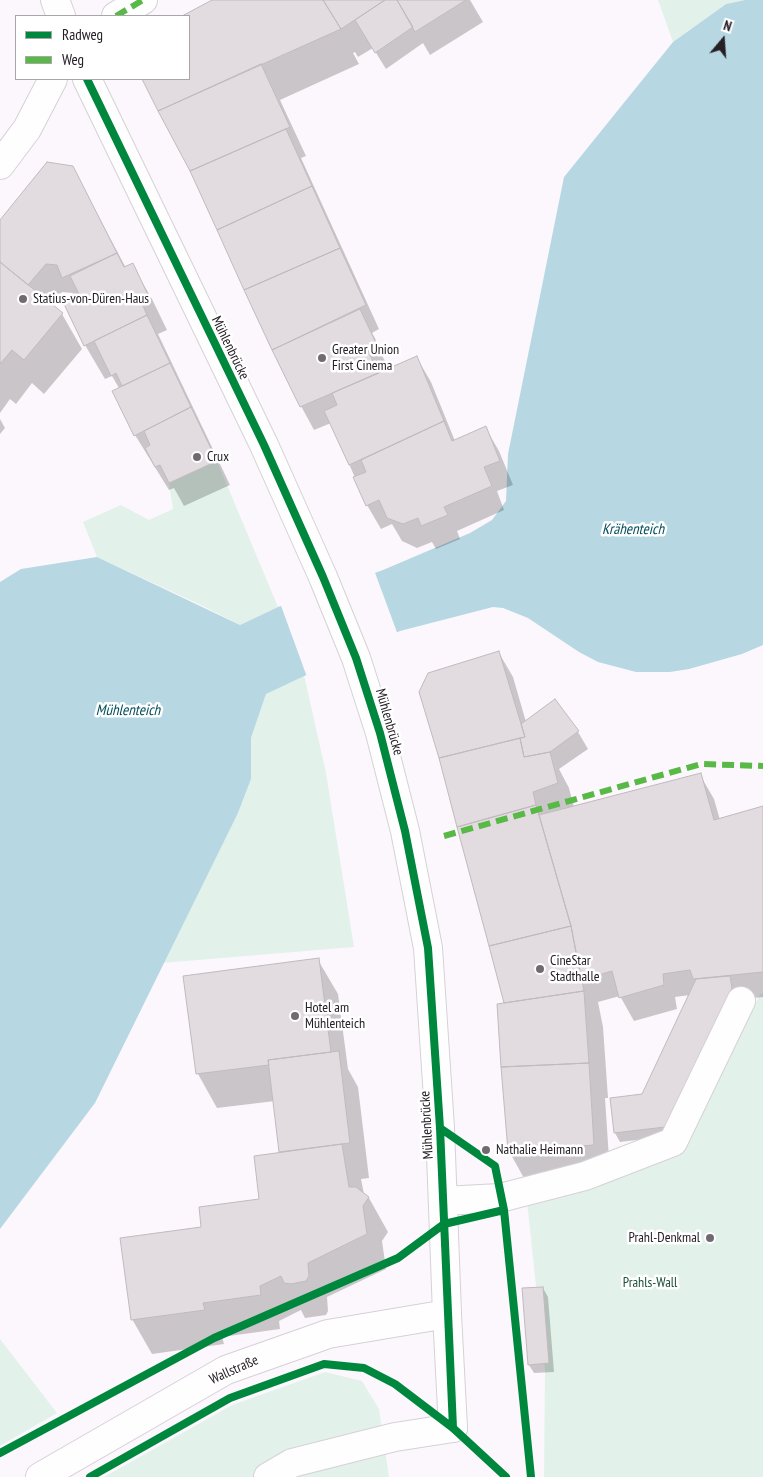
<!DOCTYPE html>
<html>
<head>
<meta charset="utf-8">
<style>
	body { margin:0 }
	#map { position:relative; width:763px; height:1477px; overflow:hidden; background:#fcf7fc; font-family:"PT Sans Narrow",sans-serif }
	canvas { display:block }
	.legend { position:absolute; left:15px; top:15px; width:175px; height:65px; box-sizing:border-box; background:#fff; border:1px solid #a8a6a8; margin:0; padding:6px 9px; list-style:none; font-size:15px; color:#262026 }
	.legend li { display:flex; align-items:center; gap:10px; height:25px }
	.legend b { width:25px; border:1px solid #a8a6a8 }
	.north { position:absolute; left:698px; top:15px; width:50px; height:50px; -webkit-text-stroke:4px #fff; paint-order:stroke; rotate:18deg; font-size:14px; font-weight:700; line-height:20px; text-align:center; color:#262026 }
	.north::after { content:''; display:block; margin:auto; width:18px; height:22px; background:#262026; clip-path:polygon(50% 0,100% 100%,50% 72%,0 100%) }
</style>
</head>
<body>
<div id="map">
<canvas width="763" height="1477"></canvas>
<ul class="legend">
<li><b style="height:6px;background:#00873e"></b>Radweg</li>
<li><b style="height:6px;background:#58b947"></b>Weg</li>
</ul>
<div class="north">N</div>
</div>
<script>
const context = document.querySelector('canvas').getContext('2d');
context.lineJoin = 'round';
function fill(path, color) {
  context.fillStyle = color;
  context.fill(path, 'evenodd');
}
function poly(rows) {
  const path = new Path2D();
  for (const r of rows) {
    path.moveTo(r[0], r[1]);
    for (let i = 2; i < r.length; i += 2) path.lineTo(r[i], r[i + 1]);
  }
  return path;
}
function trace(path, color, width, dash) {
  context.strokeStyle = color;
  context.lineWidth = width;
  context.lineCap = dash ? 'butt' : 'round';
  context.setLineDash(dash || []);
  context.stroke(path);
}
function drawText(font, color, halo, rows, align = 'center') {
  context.font = font + ' "PT Sans Narrow",sans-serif';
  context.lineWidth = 5;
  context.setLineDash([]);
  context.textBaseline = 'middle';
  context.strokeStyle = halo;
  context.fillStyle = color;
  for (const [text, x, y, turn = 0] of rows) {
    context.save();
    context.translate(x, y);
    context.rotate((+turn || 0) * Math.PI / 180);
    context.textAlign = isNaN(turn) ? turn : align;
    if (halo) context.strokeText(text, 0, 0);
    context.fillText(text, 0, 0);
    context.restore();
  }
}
const green = poly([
	[658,0,745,0,726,4,673,42],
	[217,461,278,607,240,625,203,606,97,557,83,522,121,505,149,520,173,509,169,483],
	[304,675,326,773,354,947,162,963,238,813,251,779,251,738,266,694],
	[763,993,763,1477,544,1477,545,1371,527,1201,590,1184,684,1149,760,994],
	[0,1339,57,1413,0,1446],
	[325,1372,362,1381,379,1409,389,1477,104,1477,232,1405]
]);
const water = poly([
	[745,0,763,0,763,645,742,654,689,669,670,672,636,672,598,662,579,652,528,618,503,608,493,607,400,631,266,694,251,738,251,779,238,813,95,1103,0,1229,0,582,21,569,97,557,240,625,278,607,383,570,470,533,492,520,506,501,508,454,564,177,673,42,726,4]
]);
const pier = poly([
	[374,570,398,635,307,677,280,603]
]);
const shadow = poly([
	[215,0,470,0,483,22,430,55,423,43,386,69,373,48,358,57,355,52,353,53,359,64,280,100,306,156,301,158,379,329,372,333,376,340,373,341,390,369,417,358,431,382,455,441,485,427,499,451,513,485,497,491,504,510,457,531,460,539,436,549,432,542,417,548,402,541,392,524,381,529,367,505,331,423,314,430,301,406,191,171,143,79,189,79,189,16,185,16],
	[72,167,126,268,132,265,152,299,167,330,158,334,230,485,184,506,174,488,169,490,135,435,119,388,112,376,105,379,85,345,73,293,62,292,51,305,62,314,82,349,44,394,32,383,16,404,10,399,0,413,0,222],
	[0,419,5,428,0,434],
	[499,653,513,677,526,722,578,732,588,749,559,769,569,788,574,807,700,775,714,799,720,820,763,807,763,997,735,1000,670,1136,620,1142,615,1133,612,1099,643,1095,690,995,675,997,677,1009,634,1021,620,996,598,1002,603,1027,608,1098,605,1098,610,1174,525,1180,509,1151,498,1005,506,1004],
	[318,960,338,994,348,1069,358,1087,369,1178,361,1179,364,1194,369,1198,388,1232,382,1241,386,1269,327,1297,328,1311,326,1315,305,1318,301,1310,279,1321,280,1329,222,1337,224,1344,152,1354,132,1319,202,1228,261,1201,281,1153,275,1101,217,1108,198,1074,184,977],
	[543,1288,548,1297,554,1372,534,1373,529,1365]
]);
const building = poly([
	[212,0,323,0,341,29,158,111,142,79,189,79,189,16,182,16,212,0],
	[323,0,385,0,341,29,323,0],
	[385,0,397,0,413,27,375,53,355,20,385,0],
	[397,0,466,0,415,32,397,0],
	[261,64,290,127,190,171,158,111,261,64],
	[286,129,312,186,217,230,190,171,286,129],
	[47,162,73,166,117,253,62,278,57,265,46,264,28,285,0,262,0,220,47,162],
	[312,186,340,248,244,290,217,230,312,186],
	[340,248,366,305,272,350,244,290,340,248],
	[117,253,124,267,133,263,148,295,140,299,147,315,84,346,63,302,79,294,70,276,117,253],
	[0,262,63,313,24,360,12,350,0,364,0,262],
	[360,309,377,345,367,349,379,373,300,407,272,350,360,309],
	[147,315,170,363,122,386,116,373,111,376,94,341,147,315],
	[417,356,444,421,349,465,324,411,337,405,332,393,417,356],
	[170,363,191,407,134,436,112,391,170,363],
	[191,407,217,461,169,483,160,465,155,467,145,448,150,445,144,431,191,407],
	[444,421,452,441,486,426,500,461,484,467,492,486,444,507,448,515,421,526,418,518,403,524,387,518,379,500,366,506,353,477,366,472,361,460,444,421],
	[499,651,525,737,439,758,419,692,428,673,499,651],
	[555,699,579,731,550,752,524,757,520,738,525,737,521,724,555,699],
	[520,738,524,757,550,752,558,783,533,792,536,805,457,827,439,758,520,738],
	[701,773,714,820,763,806,763,972,693,979,690,970,663,974,664,985,619,998,612,971,581,980,571,926,539,815,701,773],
	[536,805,571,926,489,946,457,827,536,805],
	[571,926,584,991,504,1003,489,946,571,926],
	[319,958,331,1052,268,1060,269,1065,196,1074,183,976,319,958],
	[730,976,732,988,665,1127,614,1133,610,1098,642,1094,696,979,730,976],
	[584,991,589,1063,501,1067,497,1004,584,991],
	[339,1051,350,1143,279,1152,268,1060,339,1051],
	[589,1063,594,1145,508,1151,501,1067,589,1063],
	[342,1144,349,1187,356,1187,369,1197,363,1206,367,1234,308,1263,309,1276,306,1281,291,1284,284,1283,281,1276,260,1286,261,1295,203,1303,205,1310,131,1320,120,1238,201,1227,199,1207,259,1199,254,1156,342,1144],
	[543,1287,549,1363,528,1365,522,1288,543,1287]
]);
const minor = poly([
	[55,0,61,16],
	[116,16,143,0],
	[87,79,264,445,323,577,356,658,380,733,405,831,428,948,440,1128,447,1314],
	[0,165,27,129,53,79],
	[443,1201,500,1198,585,1176,673,1142,741,1001],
	[268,1477,292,1463,395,1437,453,1428]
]);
const major = poly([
	[40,1477,226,1370,328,1334,447,1314,453,1428]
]);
const quiet = poly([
	[116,16,143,0],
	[444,836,701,764,763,766]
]);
const cycleway = poly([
	[87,79,264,445,323,577,356,658,380,733,405,831,428,948,440,1128,453,1428],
	[440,1128,495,1166,504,1210,531,1477],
	[0,1453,214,1338,398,1258,444,1224,504,1210],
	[90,1477,230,1398,324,1364,364,1368,395,1384,453,1428,506,1477]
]);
const markers = [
	[23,299,5,"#716b71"],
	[322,358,5,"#716b71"],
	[197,457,5,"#716b71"],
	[540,969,5,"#716b71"],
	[295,1016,5,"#716b71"],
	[486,1150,5,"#716b71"],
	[710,1238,5,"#716b71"]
];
const poiNames = [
	["Statius-von-Düren-Haus",33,299],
	["Greater Union",332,350],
	["First Cinema",332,366],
	["Crux",207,457],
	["CineStar",550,961],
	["Stadthalle",550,977],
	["Hotel am",305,1008],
	["Mühlenteich",305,1024],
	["Nathalie Heimann",496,1150],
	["Prahl-Denkmal",700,1238,"right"]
];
const streetNames = [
	["Mühlenbrücke",230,348,64],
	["Mühlenbrücke",389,722,74],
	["Mühlenbrücke",427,1125,-93],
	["Wallstraße",234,1370,-24]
];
const parkNames = [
	["Prahls-Wall",650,1283]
];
const waterNames = [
	["Krähenteich",633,530],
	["Mühlenteich",128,711]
];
fill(green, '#e2f2ea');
fill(water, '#b7d8e3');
fill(pier, '#fcf7fc');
fill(shadow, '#0003');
fill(building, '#e2dce1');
trace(building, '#c0babf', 1);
trace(minor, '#d6d1d6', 30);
trace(major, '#d6d1d6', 30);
trace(minor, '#fffeff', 28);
trace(major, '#fffeff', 28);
trace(quiet, '#58b947', 6, [12, 6]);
trace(cycleway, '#00873e', 8);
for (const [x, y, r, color] of markers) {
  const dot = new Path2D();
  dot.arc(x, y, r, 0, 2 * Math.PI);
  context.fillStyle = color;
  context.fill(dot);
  trace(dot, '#fff', 2);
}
drawText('14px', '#262026', '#fff', poiNames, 'left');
drawText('14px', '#262026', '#fff', streetNames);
drawText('14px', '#1a503b', '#fff', parkNames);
drawText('italic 15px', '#064f5e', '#fff', waterNames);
</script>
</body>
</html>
